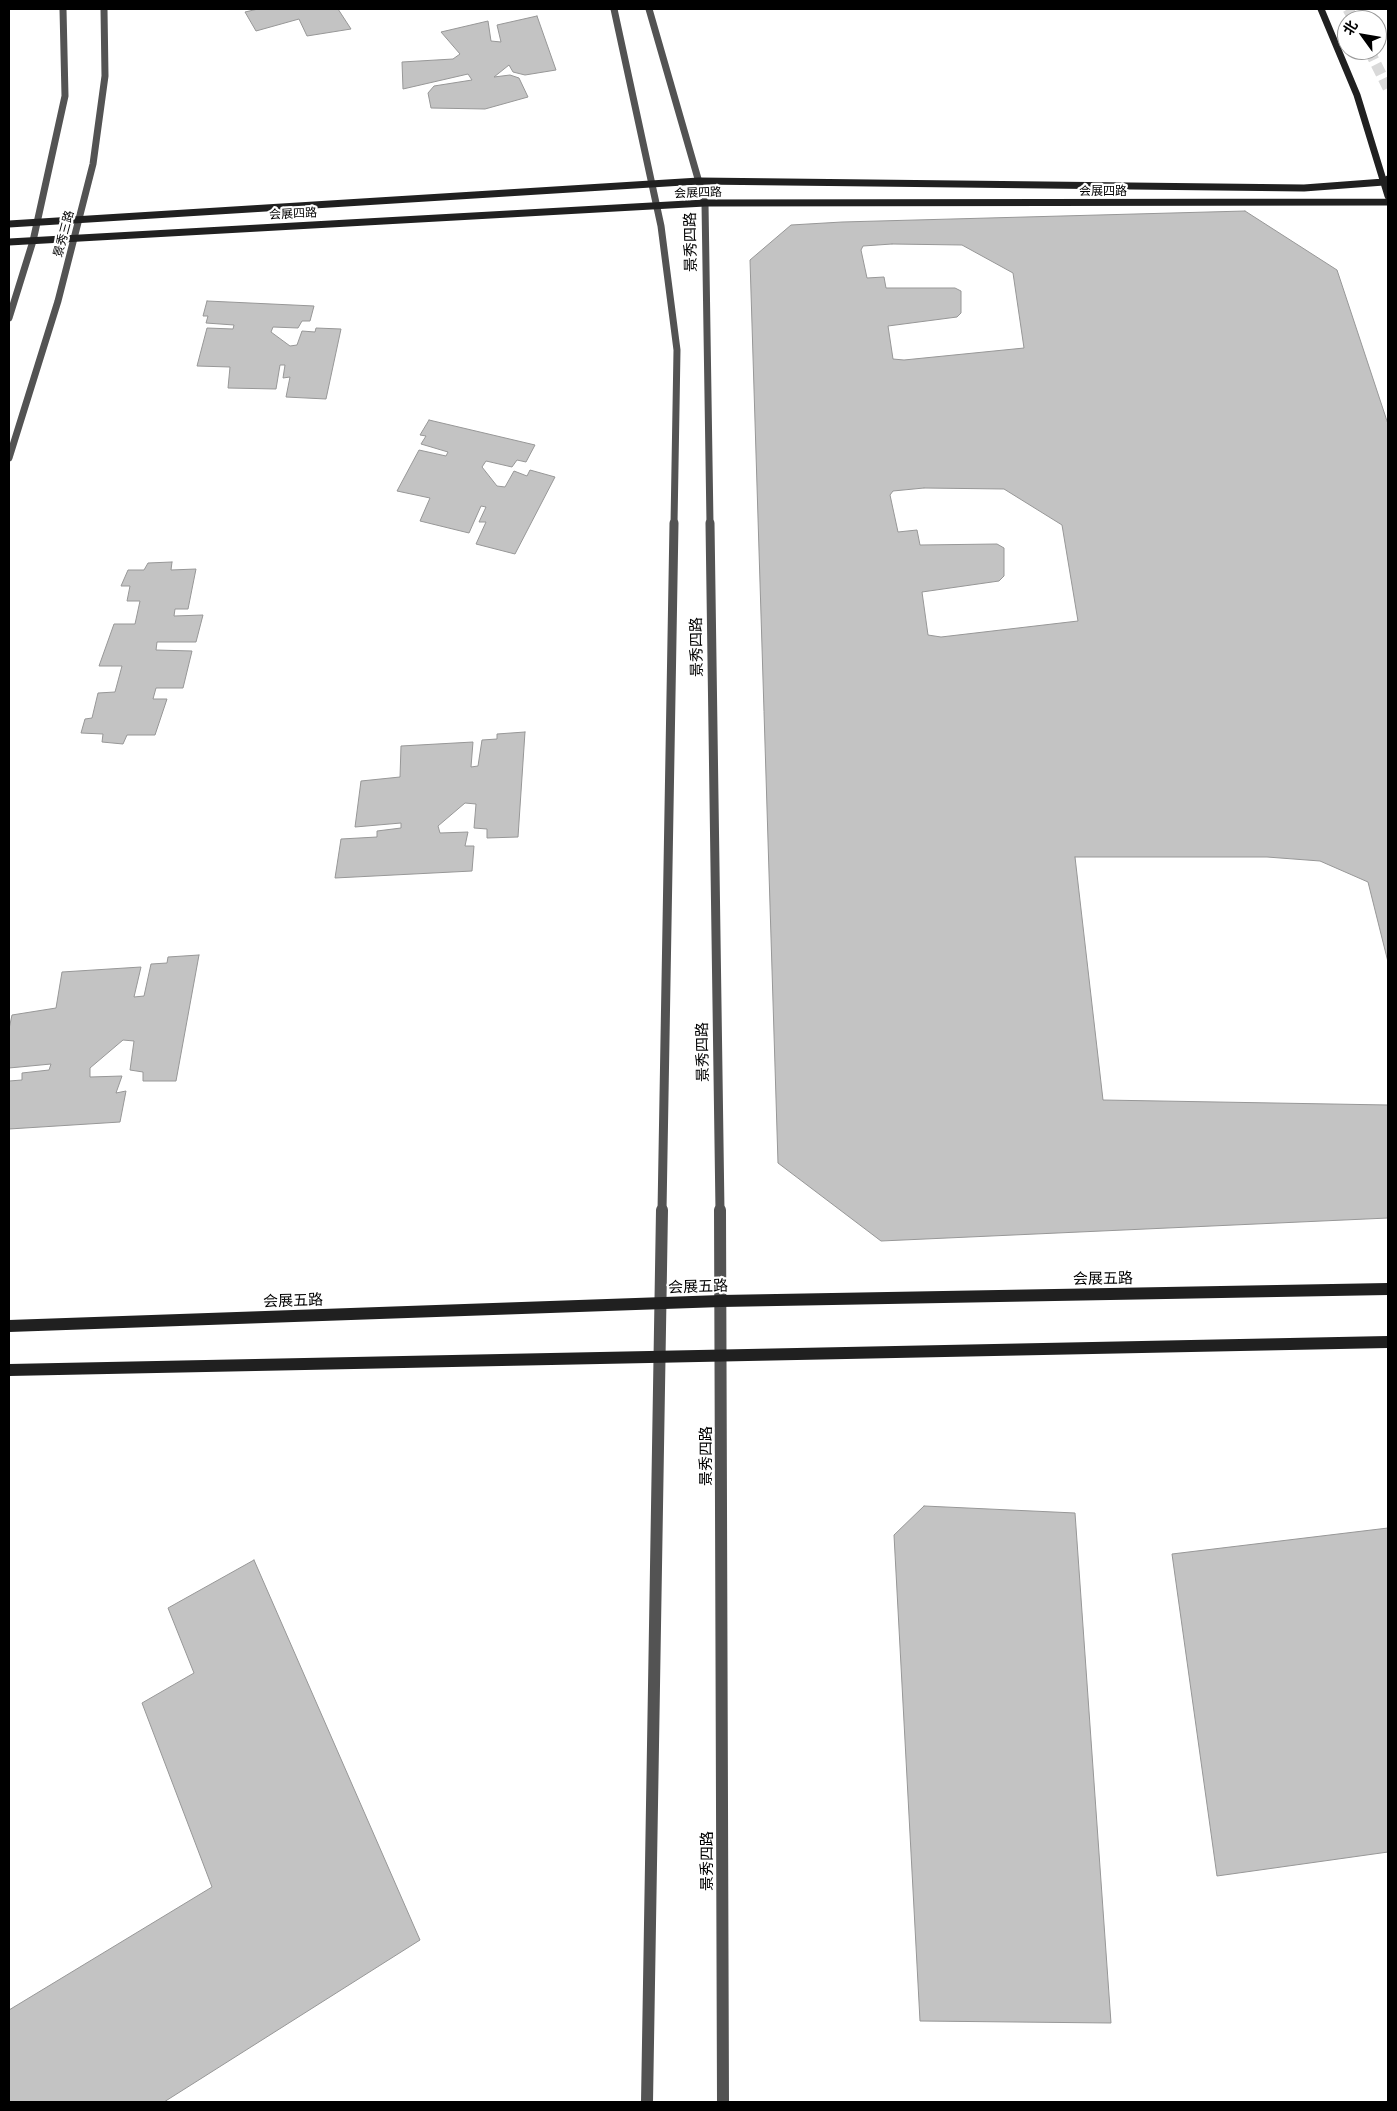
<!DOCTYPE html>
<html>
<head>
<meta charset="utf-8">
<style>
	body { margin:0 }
	#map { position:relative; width:1397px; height:2111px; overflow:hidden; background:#fff; font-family:Mulish,"Noto Sans SC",sans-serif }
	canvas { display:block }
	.frame { position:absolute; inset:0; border:10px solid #000; pointer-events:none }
	.north { position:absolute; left:1337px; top:10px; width:50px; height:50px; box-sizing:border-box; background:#fff; border:1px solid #999; border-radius:50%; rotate:302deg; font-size:14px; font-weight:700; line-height:20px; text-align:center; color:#000 }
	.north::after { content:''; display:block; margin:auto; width:18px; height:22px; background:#000; clip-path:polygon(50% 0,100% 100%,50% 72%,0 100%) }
</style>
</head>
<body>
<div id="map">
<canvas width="1397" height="2111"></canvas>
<div class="frame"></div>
<div class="north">北</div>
</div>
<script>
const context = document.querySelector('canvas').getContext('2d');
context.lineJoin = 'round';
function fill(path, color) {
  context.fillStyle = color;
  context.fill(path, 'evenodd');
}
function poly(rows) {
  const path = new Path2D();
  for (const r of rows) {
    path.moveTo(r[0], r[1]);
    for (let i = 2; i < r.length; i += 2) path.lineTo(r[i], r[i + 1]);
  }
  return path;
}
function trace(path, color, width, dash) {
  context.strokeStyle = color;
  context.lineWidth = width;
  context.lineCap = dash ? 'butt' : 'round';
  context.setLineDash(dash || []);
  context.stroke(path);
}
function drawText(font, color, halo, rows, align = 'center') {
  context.font = font + ' Mulish,"Noto Sans SC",sans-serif';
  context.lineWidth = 4.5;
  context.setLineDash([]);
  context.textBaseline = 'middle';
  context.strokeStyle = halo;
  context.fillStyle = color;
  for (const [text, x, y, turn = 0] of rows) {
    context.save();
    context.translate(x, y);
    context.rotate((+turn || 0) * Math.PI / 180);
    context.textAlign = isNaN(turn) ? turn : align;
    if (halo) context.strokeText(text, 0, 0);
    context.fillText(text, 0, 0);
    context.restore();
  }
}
const building = poly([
	[258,9,338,9,351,29,307,36,299,19,256,31,245,12,258,9],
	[537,16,556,70,525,75,513,72,509,65,494,77,510,75,519,78,528,97,485,109,431,108,428,93,434,86,472,80,468,74,403,89,402,62,453,59,460,54,441,32,488,21,491,41,501,42,497,25,537,16],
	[1245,211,1337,270,1388,424,1388,1218,881,1241,778,1163,750,260,791,225,842,222,1245,211],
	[892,244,962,245,1013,273,1024,348,904,360,893,359,888,326,957,317,961,313,961,291,955,288,886,288,884,277,867,278,861,250,863,246,892,244],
	[207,301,314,306,310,321,302,321,298,328,273,327,271,332,290,346,297,345,302,331,315,332,316,328,341,329,326,399,286,397,290,377,283,378,285,365,280,365,276,389,228,388,230,367,197,366,207,328,233,329,234,325,206,323,208,316,203,316,207,301],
	[429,420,535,445,526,462,517,460,512,467,486,461,482,467,497,486,505,487,514,471,527,476,530,470,555,477,515,554,476,544,486,522,479,522,486,507,481,506,469,533,420,521,430,498,397,491,419,450,446,456,448,452,421,444,426,436,420,435,429,420],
	[924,488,1004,489,1062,525,1078,621,941,637,928,635,922,592,999,581,1004,576,1004,548,997,544,920,545,917,530,898,532,890,495,893,491,924,488],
	[172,562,171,570,196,569,188,609,175,609,174,616,203,615,196,642,157,642,156,650,192,651,183,688,156,688,153,699,167,699,155,735,127,735,123,744,102,742,103,734,81,733,85,719,92,718,98,693,115,692,122,666,99,666,114,624,135,624,140,601,127,601,130,586,121,586,128,570,144,570,148,563,172,562],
	[525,732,518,837,487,838,487,829,474,828,476,804,465,803,438,826,440,833,468,832,465,846,474,846,472,871,335,878,341,839,377,837,377,831,401,828,401,823,355,827,361,781,400,777,401,746,473,742,471,767,478,766,482,740,497,739,497,734,525,732],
	[1075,857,1267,857,1320,861,1368,882,1388,962,1388,1105,1103,1100,1075,857],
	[199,955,176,1081,143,1081,143,1072,130,1070,134,1041,123,1040,90,1068,90,1077,122,1076,116,1093,126,1091,120,1122,9,1129,9,1081,22,1080,22,1073,49,1070,51,1064,9,1068,9,1029,12,1015,56,1008,62,972,141,967,134,997,144,996,151,964,167,963,168,957,199,955],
	[924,1506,1075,1513,1111,2023,920,2021,894,1535,924,1506],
	[1388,1528,1388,1852,1217,1876,1172,1554,1388,1528],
	[254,1560,420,1940,164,2102,9,2102,9,2010,212,1887,142,1703,194,1673,168,1608,254,1560]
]);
const highwayTunnel = poly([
	[1348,9,1354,20],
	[1369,50,1388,88]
]);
const streetFar2 = poly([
	[614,9,661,226,677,350,674,524],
	[649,9,705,203,710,524],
	[9,318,33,241,65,96,63,9],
	[9,458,58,301,93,164,105,76,104,9]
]);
const streetFar1 = poly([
	[710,523,720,1211],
	[662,1211,674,523]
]);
const street = poly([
	[720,1210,723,2102],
	[647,2102,662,1210]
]);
const secondaryFar1 = poly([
	[1321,9,1357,95,1388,196],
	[9,224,699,181,1304,188,1384,182,1388,179],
	[9,242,705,203,1388,202]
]);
const secondary = poly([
	[9,1326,721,1301,1388,1289],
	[9,1370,1388,1342]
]);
const farStreetnames = [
	["会展四路",1103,191],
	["会展四路",698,193,-2],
	["会展四路",293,214,-3],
	["景秀三路",64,234,-75]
];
const streetNames = [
	["景秀四路",691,242,-91],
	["景秀四路",697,647,-91],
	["景秀四路",703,1052,-91],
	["会展五路",1103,1279,-1],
	["会展五路",698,1287,-2],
	["会展五路",293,1301,-2],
	["景秀四路",706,1456,-90],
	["景秀四路",707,1861,-90]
];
fill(building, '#c3c3c3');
trace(building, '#979797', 1);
trace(highwayTunnel, '#d9d9d9', 11, [11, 5]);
trace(streetFar2, '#535353', 7);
trace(streetFar1, '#535353', 9);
trace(street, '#535353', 12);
trace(secondaryFar1, '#202020', 7);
trace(secondary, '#202020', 12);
drawText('12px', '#000', '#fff', farStreetnames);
drawText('15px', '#000', '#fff', streetNames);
</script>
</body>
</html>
